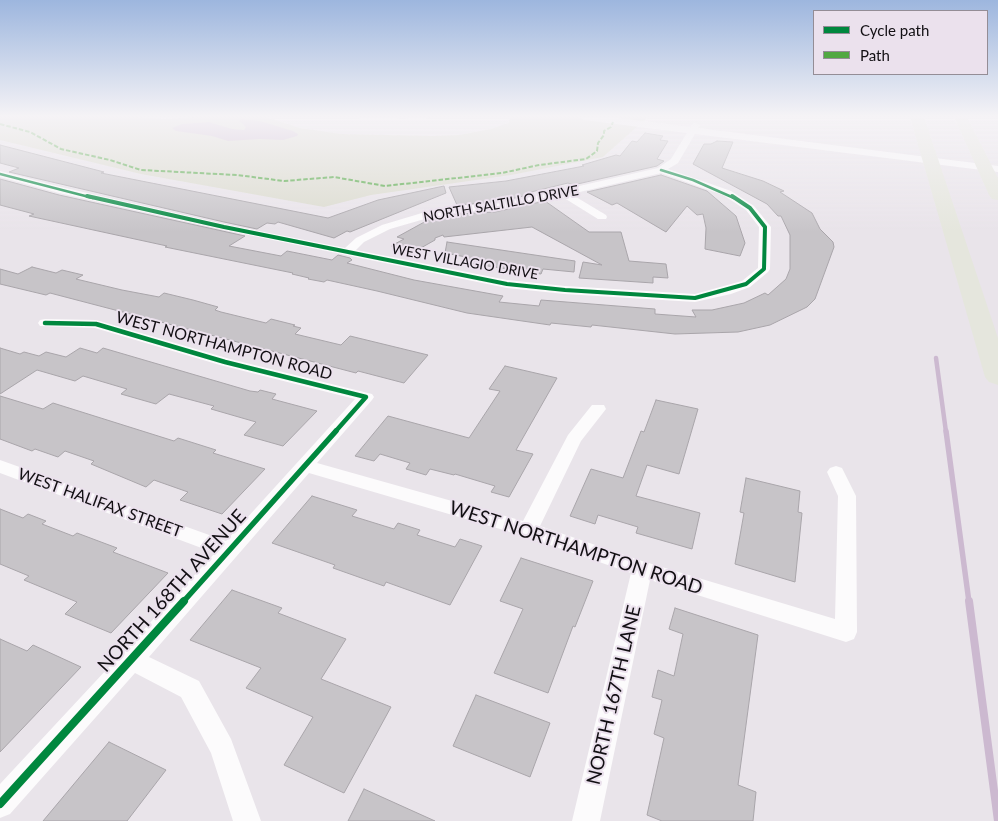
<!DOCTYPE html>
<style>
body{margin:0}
#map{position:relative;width:998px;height:821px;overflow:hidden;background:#e9e4ea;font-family:Lato,sans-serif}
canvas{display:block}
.legend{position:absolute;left:813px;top:10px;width:175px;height:65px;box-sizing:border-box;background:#ebe1ed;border:1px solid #948d96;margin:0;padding:6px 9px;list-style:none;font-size:15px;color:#120f13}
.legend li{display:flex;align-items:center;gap:10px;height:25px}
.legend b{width:25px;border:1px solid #948d96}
</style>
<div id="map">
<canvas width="998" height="821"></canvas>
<ul class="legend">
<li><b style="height:6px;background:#00873e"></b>Cycle path</li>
<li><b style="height:6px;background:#51a842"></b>Path</li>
</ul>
</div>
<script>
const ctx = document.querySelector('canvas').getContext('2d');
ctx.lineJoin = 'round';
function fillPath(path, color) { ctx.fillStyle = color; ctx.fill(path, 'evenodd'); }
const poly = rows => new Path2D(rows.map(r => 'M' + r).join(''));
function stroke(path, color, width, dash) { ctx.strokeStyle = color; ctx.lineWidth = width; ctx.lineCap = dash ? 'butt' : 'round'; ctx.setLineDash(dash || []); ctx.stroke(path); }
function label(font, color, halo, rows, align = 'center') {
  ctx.font = font + ' Lato,sans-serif'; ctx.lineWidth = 4; ctx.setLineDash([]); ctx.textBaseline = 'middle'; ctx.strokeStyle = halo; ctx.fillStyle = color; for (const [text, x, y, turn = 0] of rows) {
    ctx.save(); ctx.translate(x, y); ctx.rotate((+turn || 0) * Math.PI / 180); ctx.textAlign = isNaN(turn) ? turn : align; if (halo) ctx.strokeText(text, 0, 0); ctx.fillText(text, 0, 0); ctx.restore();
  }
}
fillPath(poly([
 [0,117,136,117,167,119,194,117,266,117,300,128,342,134,433,136,459,135,491,129,508,123,511,117,648,117,603,157,511,175,371,195,324,207,141,174,0,140]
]), '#dbdbce');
fillPath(poly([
 [242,119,260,121,293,131,298,134,297,136,283,140,260,139,228,141,212,136,176,131,172,128,182,124,209,122,232,129,244,130,246,127,239,121]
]), '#ccb9d0');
stroke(poly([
 [936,358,946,432]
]), '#ccb9d0', 4.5);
stroke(poly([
 [946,431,969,602]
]), '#ccb9d0', 5.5);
stroke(poly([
 [969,601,998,821]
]), '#ccb9d0', 8);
const building = poly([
 [645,133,663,136,660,140,668,141,657,159,664,161,657,166,573,185,568,183,531,192,534,194,495,202,457,205,449,187,506,181,584,166,582,165,616,155,620,156,632,141,637,142,645,133],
 [717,141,733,142,722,168,763,181,784,191,780,192,812,213,820,229,833,242,834,247,815,299,807,307,770,325,738,332,675,334,592,325,591,327,551,323,550,325,467,313,377,291,327,280,324,282,308,279,309,278,292,274,293,273,165,247,167,246,29,216,34,214,0,205,0,179,59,195,245,236,229,246,281,256,287,251,332,260,338,255,350,258,352,260,347,263,414,280,503,296,499,302,539,306,541,300,655,309,655,314,696,317,692,310,712,310,744,303,765,293,768,295,786,279,790,269,790,235,781,216,778,216,767,204,693,164,704,144,711,144,717,141],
 [0,145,104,172,101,173,328,218,378,200,444,186,446,193,350,232,347,231,334,238,278,222,275,224,267,223,257,229,224,222,9,172,19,168,0,163,0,145],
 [661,175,707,191,736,216,745,243,740,256,705,249,706,228,703,214,697,215,687,206,666,232,617,203,612,205,587,192,661,175],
 [545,201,589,232,621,232,629,261,666,264,668,278,653,277,653,283,579,278,583,262,602,265,532,227,444,237,443,235,435,238,435,240,412,253,391,246,404,239,397,237,428,220,459,214,495,212,545,201],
 [447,242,575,261,574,272,543,269,541,274,462,262,466,257,445,253,447,242],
 [32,267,56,273,62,270,83,275,76,279,122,290,159,297,164,293,193,300,218,307,215,310,221,312,266,323,271,319,295,325,293,326,301,328,295,334,341,345,350,336,428,355,404,383,358,371,356,373,50,293,46,295,0,284,0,269,18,274,32,267],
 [0,348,20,354,24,352,39,356,46,352,66,357,80,348,97,353,103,348,250,391,258,392,260,390,276,394,272,399,317,411,283,446,244,435,256,422,211,409,214,406,169,394,156,404,121,394,127,389,83,376,75,381,37,370,0,394,0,348],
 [505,366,557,378,516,450,533,454,509,497,491,492,495,486,455,474,454,475,430,469,426,475,406,469,410,463,380,454,374,461,355,456,388,416,469,438,500,391,489,389,505,366],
 [0,396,43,409,53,403,174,441,178,438,216,450,213,453,265,469,222,514,180,500,188,492,154,480,146,487,91,464,94,461,65,451,58,457,35,449,32,451,0,439,0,396],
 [656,400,698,409,679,474,647,465,636,496,700,513,692,549,636,533,638,527,598,515,595,524,570,516,591,469,623,478,641,431,644,432,656,400],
 [746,478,800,491,798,512,802,513,795,582,735,564,744,513,740,512,746,478],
 [312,496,357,510,352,516,394,529,398,523,420,530,417,535,455,547,460,539,482,546,450,605,386,582,384,586,333,568,335,565,272,543,312,496],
 [0,509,23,518,28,514,46,521,42,524,73,536,77,533,117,548,113,552,168,573,111,633,65,614,77,602,24,580,29,576,0,564,0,509],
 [521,558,593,581,575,627,573,626,548,693,494,673,523,609,500,601,521,558],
 [232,590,282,608,278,613,346,639,321,679,391,707,344,793,284,765,313,717,246,688,261,668,190,640,232,590],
 [675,608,758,635,738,785,756,792,753,821,662,821,647,815,664,738,654,734,662,700,652,697,658,670,674,676,683,634,669,629,675,608],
 [0,639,27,651,33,645,81,667,0,752,0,639],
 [476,695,550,723,530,777,453,746,476,695],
 [109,742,166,770,127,821,43,821,109,742],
 [364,789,435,821,348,821,364,789]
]);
fillPath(building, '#c7c4c8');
stroke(building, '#a9a5aa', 1);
fillPath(poly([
 [355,117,401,117,397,119,359,119,355,117],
 [404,117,430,117,426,119,408,119,404,117],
 [693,123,700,125,678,163,668,169,731,191,754,206,771,227,770,269,768,272,750,287,731,294,695,302,565,294,507,288,224,230,59,193,0,177,0,171,61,187,224,224,345,248,356,238,382,225,422,213,459,206,495,204,518,200,658,168,671,159,693,123],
 [661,173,723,195,746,210,759,227,758,268,742,281,695,294,565,286,507,280,356,250,364,242,390,229,428,218,459,212,495,210,561,196,598,219,606,219,607,217,606,215,571,194,661,173],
 [45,319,96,320,230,359,372,394,374,397,372,400,317,463,523,521,568,435,592,405,604,405,606,409,581,441,540,526,642,561,835,619,838,496,827,472,830,468,836,466,842,468,856,496,857,632,854,639,846,642,650,580,600,821,572,821,631,573,524,536,309,473,149,657,199,681,231,739,261,821,233,821,211,753,181,697,135,673,10,814,0,818,0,784,215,553,0,473,0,460,226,541,355,399,220,365,95,328,40,326,38,323,40,320,45,319]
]), '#fcfbfc');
fillPath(poly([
 [579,117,611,117,998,166,998,172,584,120,579,117]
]), '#fcfbfc');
fillPath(poly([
 [910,117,924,117,998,338,998,385,989,382,985,377,910,117],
 [954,117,967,117,998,178,998,200,992,199,989,195,954,117]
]), '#e5e6dd');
stroke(poly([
 [0,124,30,132,61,149,110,160,141,170,237,175,284,181,334,177,385,186,502,173,539,165,586,159,597,151,598,143,604,135,604,131,611,127,613,122]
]), '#51a842', 2, [4.5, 2]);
stroke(poly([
 [661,170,693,180,734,198],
 [0,174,93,198]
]), '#00873e', 2.5);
stroke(poly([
 [87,196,224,227,507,284,565,290,695,298,746,284,764,269,765,227,750,208,732,196]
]), '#00873e', 4);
stroke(poly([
 [45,323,96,324,225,362,366,397,335,432]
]), '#00873e', 4.5);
stroke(poly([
 [183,602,336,431]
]), '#00873e', 5.5);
stroke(poly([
 [0,804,184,601]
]), '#00873e', 8);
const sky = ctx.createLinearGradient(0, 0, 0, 232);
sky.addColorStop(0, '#9db6de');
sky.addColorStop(0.5, '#f5f3f6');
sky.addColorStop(1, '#f5f3f600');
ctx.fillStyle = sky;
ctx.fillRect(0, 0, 998, 232);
label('14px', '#120f13', '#ebe1ed', [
 ["NORTH SALTILLO DRIVE",501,204,-10],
 ["WEST VILLAGIO DRIVE",465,262,10]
]);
label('16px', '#120f13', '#ebe1ed', [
 ["WEST NORTHAMPTON ROAD",224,346,15],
 ["WEST HALIFAX STREET",100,503,20]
]);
label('19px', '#120f13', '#ebe1ed', [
 ["WEST NORTHAMPTON ROAD",576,548,18],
 ["NORTH 168TH AVENUE",172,591,-48],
 ["NORTH 167TH LANE",614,695,-77]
]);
</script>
